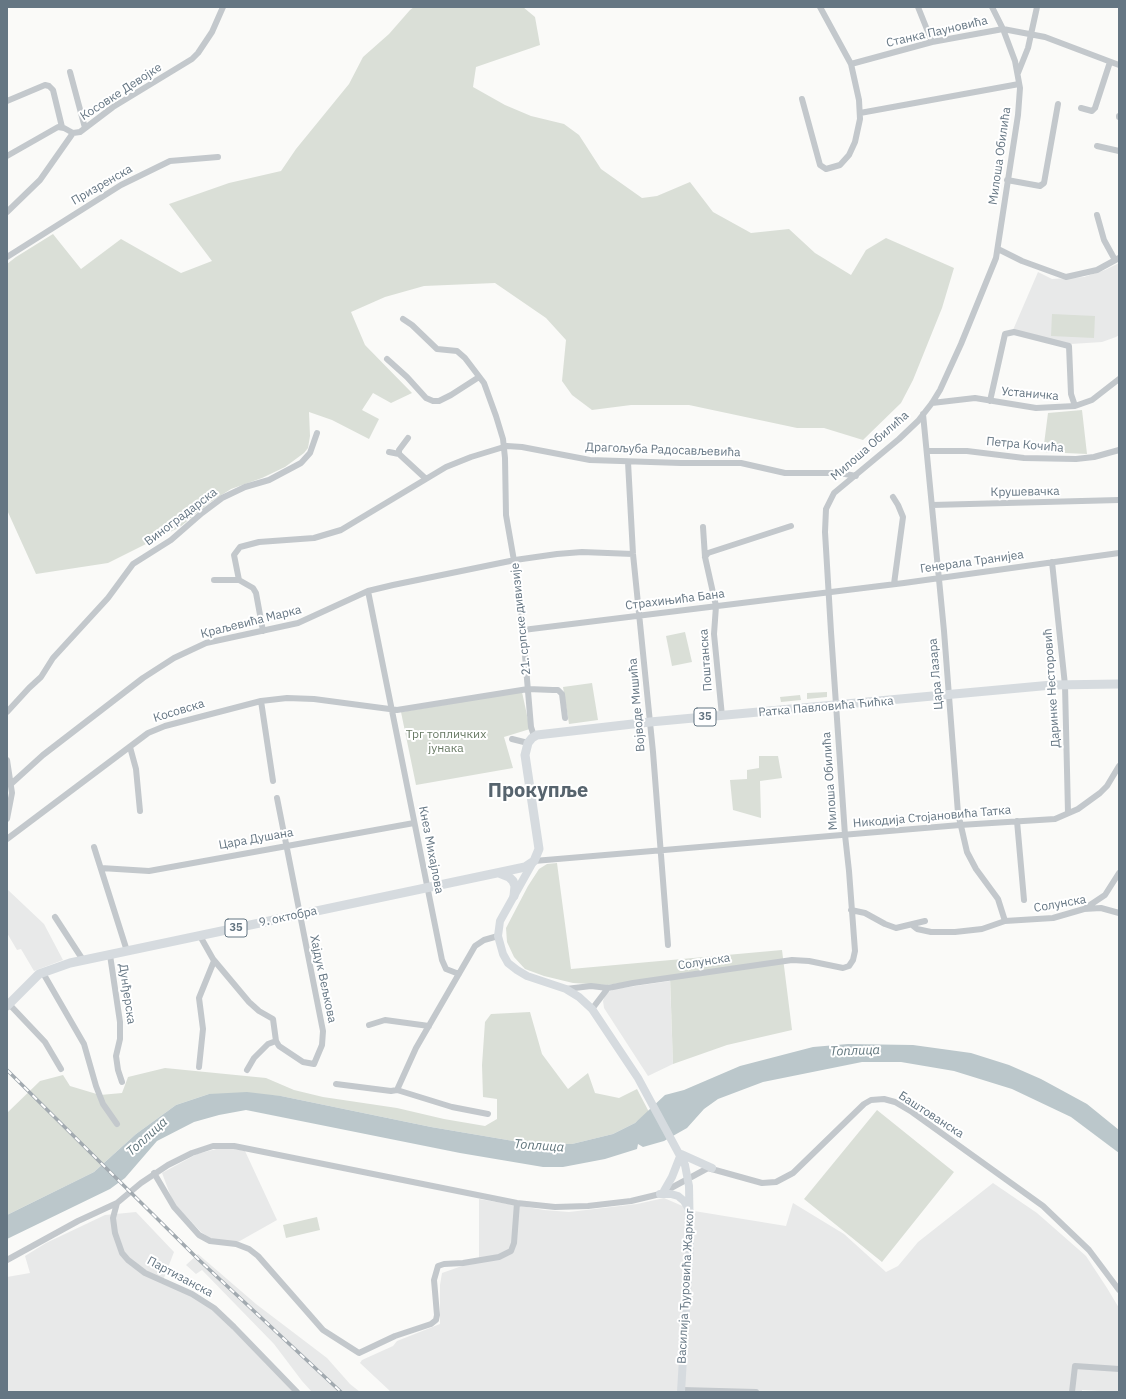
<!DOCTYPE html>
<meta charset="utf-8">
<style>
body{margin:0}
#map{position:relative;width:1126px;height:1399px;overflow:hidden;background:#fafaf8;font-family:"IBM Plex Sans",sans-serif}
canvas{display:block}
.frame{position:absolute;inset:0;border:8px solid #657683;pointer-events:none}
</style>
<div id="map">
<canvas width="1126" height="1399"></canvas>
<div class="frame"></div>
</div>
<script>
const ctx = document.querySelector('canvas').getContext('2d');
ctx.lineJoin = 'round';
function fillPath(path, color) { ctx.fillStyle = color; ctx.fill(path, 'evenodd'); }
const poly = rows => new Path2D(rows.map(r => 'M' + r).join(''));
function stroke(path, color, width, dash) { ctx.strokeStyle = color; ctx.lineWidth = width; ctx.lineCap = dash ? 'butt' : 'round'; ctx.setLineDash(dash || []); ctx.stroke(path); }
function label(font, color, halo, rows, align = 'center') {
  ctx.font = font + ' "IBM Plex Sans",sans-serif'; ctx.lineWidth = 4; ctx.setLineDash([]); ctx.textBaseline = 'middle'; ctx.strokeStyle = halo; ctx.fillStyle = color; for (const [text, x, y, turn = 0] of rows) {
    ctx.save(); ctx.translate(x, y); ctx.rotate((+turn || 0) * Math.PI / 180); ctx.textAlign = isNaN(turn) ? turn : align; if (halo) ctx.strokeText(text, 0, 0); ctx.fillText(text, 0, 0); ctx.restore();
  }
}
fillPath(poly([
 [1119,263,1119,335,1116,337,1102,342,1071,344,1013,330,1038,272,1052,279,1084,277,1105,270],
 [7,889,44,924,63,960,34,971,21,949,17,950,7,933],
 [670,981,673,1064,648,1076,604,1008,603,1001,606,993,615,989],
 [224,1147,245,1151,277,1220,238,1242,211,1239,201,1232,173,1202,162,1173,197,1154],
 [993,1183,1037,1213,1086,1256,1107,1288,1119,1308,1119,1392,1082,1390,1082,1392,391,1392,360,1363,362,1360,393,1346,397,1341,440,1324,440,1285,442,1273,479,1260,479,1199,544,1210,569,1212,637,1204,664,1198,694,1211,786,1226,793,1203,844,1234,886,1272,898,1266,918,1242],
 [136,1212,174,1252,162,1283,188,1293,207,1305,297,1392,7,1392,7,1277,30,1273,25,1256,46,1243,105,1215],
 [198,1254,256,1304,327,1358,350,1384,360,1392,312,1392,302,1381,274,1344,202,1270,196,1274,186,1265]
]), '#e8e9e9');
fillPath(poly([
 [414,7,523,7,535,17,540,45,476,67,473,87,505,105,531,116,564,124,579,135,601,169,642,198,657,196,690,182,713,212,751,233,789,229,815,253,851,275,866,250,886,238,954,268,942,308,913,380,901,403,863,440,824,428,797,428,689,405,631,405,592,410,572,395,562,381,566,340,546,318,495,283,424,286,385,297,351,312,365,345,412,393,391,403,373,393,362,410,379,419,369,439,332,420,309,412,310,436,308,448,304,453,285,467,262,478,231,489,209,503,180,527,108,563,36,574,7,510,7,264,16,257,53,234,81,269,121,239,181,273,212,261,169,204,229,183,281,171,296,149,349,84,363,57,389,34,410,10],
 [1052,314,1095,316,1094,338,1051,336],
 [1082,410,1087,454,1043,452,1048,413],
 [685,632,692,662,672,666,666,636],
 [592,683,598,720,569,724,563,687],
 [522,692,530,729,504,737,513,768,416,785,401,712],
 [827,692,827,697,807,699,807,693],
 [800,695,801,700,781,702,780,697],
 [759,756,778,756,782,778,760,781,761,818,733,810,730,780,747,779,747,770,759,768],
 [557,863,571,969,782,950,792,1030,727,1045,673,1064,670,976,607,985,573,983,544,976,525,969,514,957,507,942,506,928,528,886,539,869,547,864],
 [530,1012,542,1054,568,1089,588,1073,595,1093,619,1098,637,1089,649,1112,635,1123,613,1134,572,1144,531,1144,431,1127,281,1096,209,1094,176,1105,136,1134,94,1172,7,1215,7,1113,40,1081,63,1075,70,1086,100,1095,122,1093,128,1077,165,1068,266,1078,294,1090,323,1097,397,1108,444,1119,485,1126,497,1119,497,1099,483,1097,482,1065,485,1022,491,1014],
 [877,1110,954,1172,882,1262,804,1199],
 [317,1217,320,1230,286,1238,283,1225]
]), '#dadfd7');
fillPath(poly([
 [848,1044,913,1045,971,1053,1009,1065,1041,1079,1087,1104,1119,1130,1119,1153,1071,1117,1012,1089,954,1071,901,1062,862,1062,763,1082,718,1099,704,1109,687,1128,664,1141,643,1147,638,1144,637,1149,605,1159,563,1167,543,1167,460,1153,246,1110,219,1115,194,1122,157,1141,125,1178,110,1189,7,1239,7,1215,94,1172,136,1134,176,1105,209,1094,247,1092,281,1096,431,1127,531,1144,572,1144,613,1134,635,1123,665,1095,684,1090,740,1066,813,1047]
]), '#bbc7cb');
stroke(poly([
 [918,7,932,42],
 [851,64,932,42,1003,29,1045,37,1119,65],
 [70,72,85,128],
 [1018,73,1028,48,1037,7],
 [802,99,820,165,826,169,840,165,849,155,855,142,860,119,859,100,851,64,820,7],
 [7,101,45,85,49,86,53,90,62,127],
 [1081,108,1092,111,1095,108,1110,62],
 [860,113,1019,84],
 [1119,117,1119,116],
 [1097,146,1119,151],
 [7,156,58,127,64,128,73,133,80,132,113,107,192,59,198,53,212,32,223,7],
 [1007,180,1040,186,1044,183,1058,104],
 [7,212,40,180,73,133],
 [1097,215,1104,240,1115,260],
 [998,249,1022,261,1066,277,1097,270,1119,258],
 [7,257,121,185,170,161,218,157],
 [403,319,412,325,437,349,457,351,465,358,484,383,496,416,503,439,505,458,506,515,520,595,531,727,534,736],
 [387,359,407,377,426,398,433,401,439,401,451,395,479,377],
 [990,401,1005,334,1014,332,1069,346,1071,394,1075,406],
 [932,403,975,398,1036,408,1075,406,1092,400,1119,379],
 [923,414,944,631,958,813,967,852,976,869,998,899,1005,921],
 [408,438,399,450,399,454,425,478],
 [928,451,967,451,1024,458,1076,459,1094,457,1119,450],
 [389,452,399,454],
 [628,462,633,554,653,752,668,945],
 [893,497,898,505,903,517,894,584],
 [932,505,1119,500],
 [703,527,705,557,716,606,714,634,722,716],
 [705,557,708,553,791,526],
 [1052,562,1065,685,1068,813],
 [214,580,239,580,253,588,256,593,263,631],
 [239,580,234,555,240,547,259,542,314,538,341,530,446,467,471,457,507,446,522,447,590,460,681,463,741,463,785,473,840,473,856,476],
 [368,591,442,960,446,969,459,974],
 [523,630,904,583,1119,553],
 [261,701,273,781],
 [7,712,29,688,41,677,53,658,108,598,133,564,171,540,202,513,222,498,245,487,269,480,301,463,310,453,317,433],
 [512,739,528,743],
 [130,747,136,769,140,811],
 [7,760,12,793,7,819],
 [7,783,11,784,43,755,143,678,174,658,206,643,298,623,368,591,393,585,515,560,557,554,582,552,633,554],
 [1017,821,1024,900],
 [7,839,148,733,165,726,261,701,287,698,314,699,397,710,528,689,553,690,558,690,562,694,565,718],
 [94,847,127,951],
 [534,861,960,825,1055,819,1078,809,1100,793,1107,786,1119,766],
 [101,868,149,871,414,823],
 [1084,909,1105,895,1119,873],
 [851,910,865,913,885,924,896,928,925,921],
 [55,917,83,960],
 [912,925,917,929,931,932,955,932,982,929,1005,921,1053,918,1084,909,1101,908,1119,913],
 [200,936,213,959,249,1002,259,1011,273,1019,276,1041,279,1046,303,1062,314,1064,322,1045,323,1031,277,798],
 [110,955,120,1022,120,1039,116,1056,118,1070,122,1082],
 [43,973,84,1044,96,1086,103,1104,117,1124],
 [566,989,591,986,608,988,633,983,792,960,809,961,843,968,849,966,853,960,855,951,849,871,845,835,831,632,825,532,826,509,834,493,899,439,918,421,932,403,940,390,961,344,996,258,1018,115,1020,88,1015,61,1003,29,992,7],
 [9,1004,45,1042,61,1069],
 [592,1009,608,988],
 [369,1025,385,1020,429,1026],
 [199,1067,203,1029,199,998,214,961],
 [247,1070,254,1058,268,1044,276,1041],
 [336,1084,391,1091,397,1090,452,1107,488,1114],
 [397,1090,416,1048,475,946,484,940,498,936],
 [154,1173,174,1207,199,1235,210,1241,236,1244,249,1249,258,1256,323,1330,359,1353,395,1336,431,1324,436,1320,437,1315,434,1280,438,1266,444,1264,463,1263,499,1257,511,1251,514,1243,517,1203],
 [117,1203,113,1218,115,1233,122,1253,128,1260,145,1273,192,1294,214,1308,234,1327,297,1392],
 [7,1260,78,1221,117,1203,141,1183,168,1165,192,1153,213,1146,234,1146,259,1151,517,1203,555,1207,588,1206,631,1201,660,1194,708,1168,762,1183,776,1182,793,1173,864,1104,871,1100,884,1099,895,1102,912,1112,1043,1206,1089,1250,1119,1290],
 [682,1390,756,1392],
 [1072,1392,1075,1366,1119,1369]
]), '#c3c8cc', 6);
stroke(poly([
 [533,862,500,921,498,936,503,954,508,963,517,970,527,976,566,989,579,997,592,1009,638,1078,685,1165,689,1186,690,1242,681,1392],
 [664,1191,672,1177,681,1154,712,1168],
 [660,1194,671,1194,678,1196,684,1201,690,1211]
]), '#d6dbdf', 8);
stroke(poly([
 [499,873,509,877,513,881,515,886,514,896],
 [7,1006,39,974,70,963,525,867,534,861,539,849,525,755,528,743,532,738,537,735,650,722,1052,685,1119,684]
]), '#d6dbdf', 9);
const rail = poly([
 [7,1070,198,1259,341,1392]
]);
stroke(rail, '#a2aab0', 3.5);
stroke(rail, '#fff', 2, [6]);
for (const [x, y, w] of [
 [705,717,22],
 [236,928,22]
]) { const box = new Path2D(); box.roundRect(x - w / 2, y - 9, w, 18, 3); ctx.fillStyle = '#fff'; ctx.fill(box); stroke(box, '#657683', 1); }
label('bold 11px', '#657683', null, [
 ["35",705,717],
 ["35",236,928]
]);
label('12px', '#657683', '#fff', [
 ["Станка Пауновића",937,32,-13],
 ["Косовке Девојке",121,92,-33],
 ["Милоша Обилића",1000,156,-82],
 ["Призренска",102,185,-30],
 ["Устаничка",1030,394,5],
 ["Петра Кочића",1025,445,5],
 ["Милоша Обилића",870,446,-41],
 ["Драгољуба Радосављевића",663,450,2],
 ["Крушевачка",1025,492,-1],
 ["Виноградарска",181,517,-37],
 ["Генерала Транијеа",972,562,-8],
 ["Страхињића Бана",675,600,-7],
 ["21. српске дивизије",521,619,-96],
 ["Краљевића Марка",251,622,-14],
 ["Поштанска",706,660,-94],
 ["Цара Лазара",936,674,-95],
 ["Даринке Несторовић",1052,688,-94],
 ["Војводе Мишића",637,705,-95],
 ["Ратка Павловића Ћићка",826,707,-5],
 ["Косовска",179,711,-17],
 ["Милоша Обилића",830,781,-94],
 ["Никодија Стојановића Татка",932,817,-5],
 ["Цара Душана",256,839,-10],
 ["Кнез Михајлова",431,850,79],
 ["Солунска",1060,904,-10],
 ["9. октобра",288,917,-12],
 ["Солунска",704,962,-9],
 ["Хајдук Вељкова",323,979,78],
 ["Дунђерска",127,994,82],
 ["Баштованска",931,1115,33],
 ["Партизанска",180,1277,28],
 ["Василија Ђуровића Жарког",686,1286,-87]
]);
label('12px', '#687a64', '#fff', [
 ["Трг топличких",446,735],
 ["јунака",446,749]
]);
label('italic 13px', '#60757c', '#fff', [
 ["Топлица",855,1051,-2],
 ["Топлица",147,1137,-42],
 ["Топлица",539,1146,4]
]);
label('bold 20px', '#57646e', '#fff', [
 ["Прокупље",538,791]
]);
</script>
